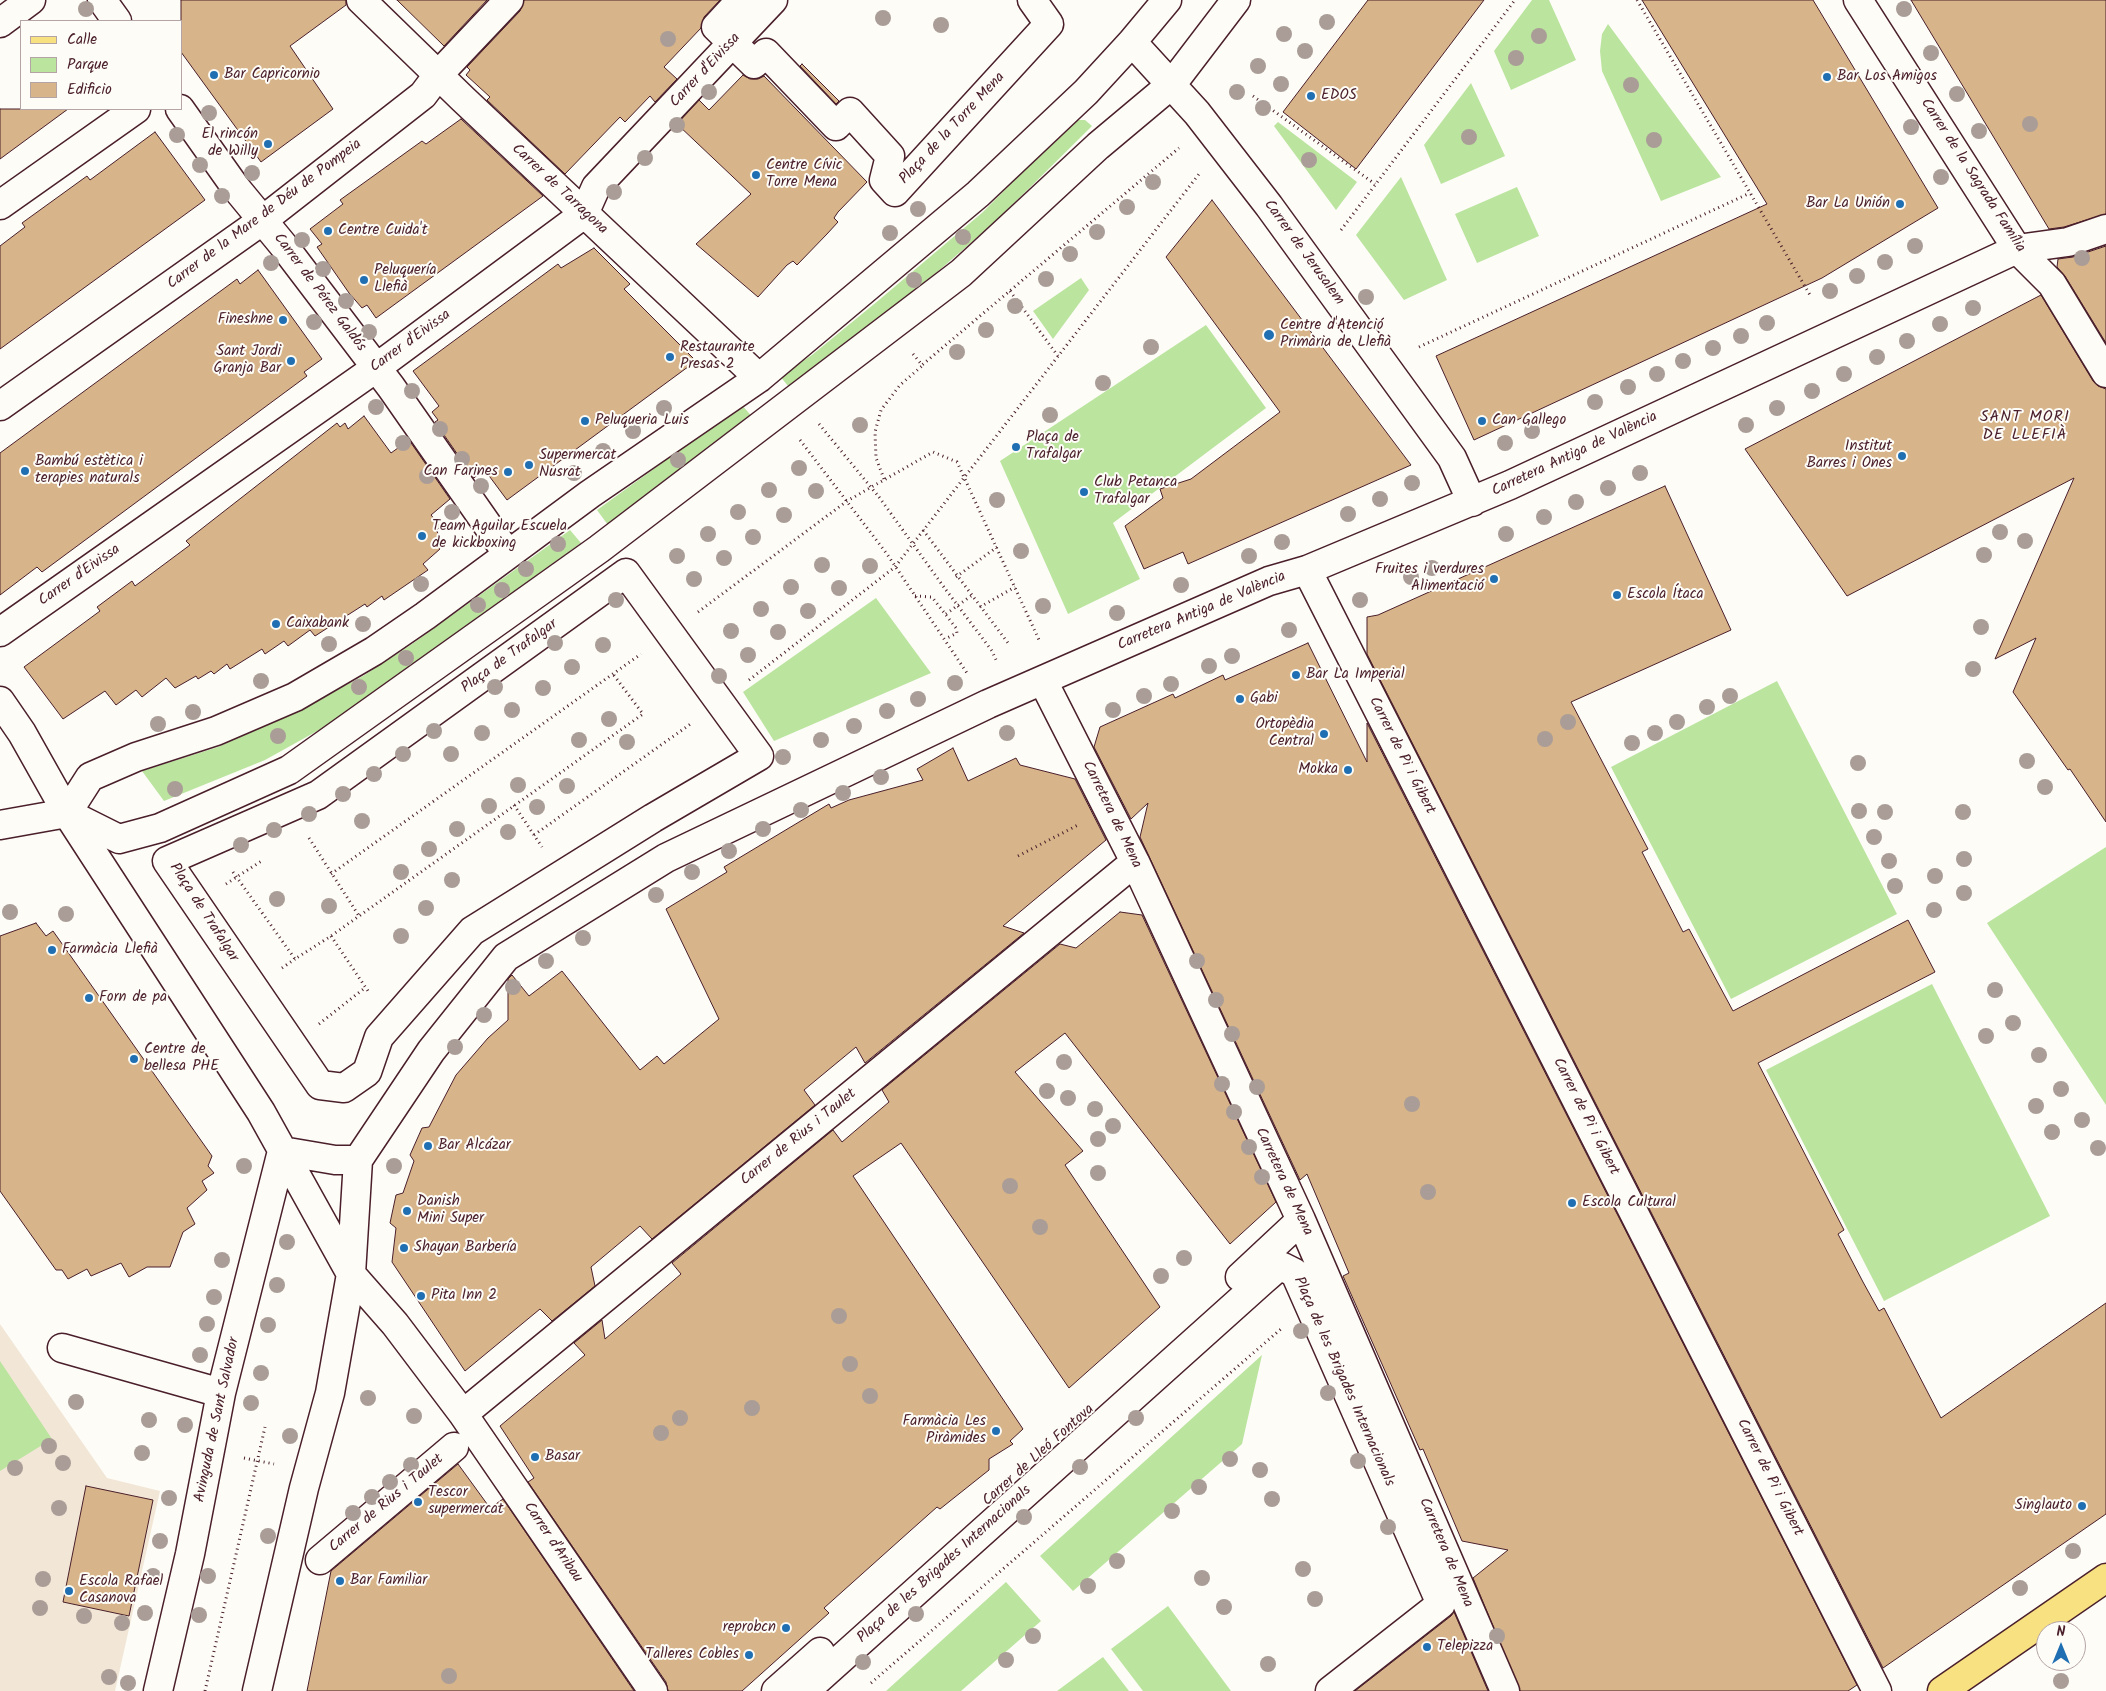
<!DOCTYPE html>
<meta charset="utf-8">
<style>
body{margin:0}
#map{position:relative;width:2106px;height:1691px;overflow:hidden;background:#fdfcf7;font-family:Kalam,sans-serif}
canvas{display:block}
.legend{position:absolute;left:20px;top:20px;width:162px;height:90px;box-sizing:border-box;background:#fdfcf7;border:1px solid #b5a4a5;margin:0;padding:6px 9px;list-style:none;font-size:15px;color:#4a1f2b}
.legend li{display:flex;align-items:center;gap:10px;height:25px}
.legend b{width:25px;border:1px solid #b5a4a5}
.north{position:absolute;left:2036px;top:1621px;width:50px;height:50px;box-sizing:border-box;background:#fdfcf7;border:1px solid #b5a4a5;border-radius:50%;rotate:0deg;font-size:14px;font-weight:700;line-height:20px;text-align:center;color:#4a1f2b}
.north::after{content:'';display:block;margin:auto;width:18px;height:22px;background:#1f6fb2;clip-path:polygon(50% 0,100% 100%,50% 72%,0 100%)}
</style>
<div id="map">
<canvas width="2106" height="1691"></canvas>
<ul class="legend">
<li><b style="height:6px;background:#f8e181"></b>Calle</li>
<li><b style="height:14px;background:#bbe49f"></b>Parque</li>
<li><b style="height:14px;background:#d7b489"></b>Edificio</li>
</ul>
<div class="north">N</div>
</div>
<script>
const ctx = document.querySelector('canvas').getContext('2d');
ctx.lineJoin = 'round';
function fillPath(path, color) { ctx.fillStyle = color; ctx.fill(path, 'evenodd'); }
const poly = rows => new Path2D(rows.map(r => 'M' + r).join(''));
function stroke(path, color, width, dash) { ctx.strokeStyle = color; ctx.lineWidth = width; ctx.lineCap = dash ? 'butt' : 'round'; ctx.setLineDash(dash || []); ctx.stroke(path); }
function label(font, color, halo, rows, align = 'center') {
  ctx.font = font + ' Kalam,sans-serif'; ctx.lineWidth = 4; ctx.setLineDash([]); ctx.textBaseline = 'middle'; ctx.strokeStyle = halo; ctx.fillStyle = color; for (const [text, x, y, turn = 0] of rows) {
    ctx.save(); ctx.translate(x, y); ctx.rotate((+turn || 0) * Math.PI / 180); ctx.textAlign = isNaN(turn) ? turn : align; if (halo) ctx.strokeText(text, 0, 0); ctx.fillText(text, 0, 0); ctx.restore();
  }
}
fillPath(poly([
 [0,1324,107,1478,160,1491,115,1691,0,1691]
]), '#f2e6d6');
fillPath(poly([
 [1532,0,1549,0,1576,60,1511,90,1494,51],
 [1608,24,1721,177,1661,201,1602,71,1600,51,1602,34],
 [1471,83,1505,156,1441,184,1424,145],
 [1074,120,1085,120,1092,126,994,223,851,346,792,391,780,376,812,355,879,300,983,212],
 [1278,122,1357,182,1336,210,1274,126],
 [1401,177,1447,280,1404,300,1356,235],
 [1517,187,1539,236,1477,263,1455,214],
 [1081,278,1089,290,1053,339,1033,311],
 [1206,325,1266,408,1113,523,1140,579,1068,614,1000,461],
 [742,405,754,419,608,525,597,510],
 [570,530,581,543,337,720,265,760,164,801,142,771,218,747,300,710,363,676,412,644],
 [876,598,931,673,774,741,743,692],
 [1777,681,1897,914,1731,999,1611,767],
 [2106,847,2106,1105,1987,923],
 [1932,984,2050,1216,1884,1301,1766,1070],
 [1262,1355,1242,1444,1073,1591,1040,1556],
 [0,1361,52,1439,0,1471],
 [1006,1582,1041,1621,961,1691,886,1691],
 [1168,1606,1231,1691,1143,1691,1111,1649],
 [1103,1657,1129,1691,1057,1691]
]), '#bbe49f');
const building = poly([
 [181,0,346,0,346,5,290,46,333,109,261,162,181,52,181,0],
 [397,0,487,0,444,46,397,0],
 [524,0,720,0,704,17,701,28,664,67,677,79,655,102,650,96,625,122,620,117,565,174,487,100,490,97,466,75,470,70,467,67,520,11,524,0],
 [1368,0,1484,0,1356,169,1283,112,1368,0],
 [1642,0,1813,0,1938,208,1822,278,1474,440,1436,356,1767,204,1642,0],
 [1911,0,2106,0,2106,214,2064,227,2049,229,1911,0],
 [802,64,839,101,836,104,800,66,802,64],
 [743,75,750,79,758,79,764,76,867,182,838,212,834,218,838,222,827,234,797,265,793,261,787,265,758,297,696,244,751,194,677,124,699,100,709,110,743,75],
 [0,109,68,109,0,159,0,109],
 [461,119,543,196,376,318,367,305,362,308,349,293,317,247,322,244,310,229,343,204,340,200,422,141,426,144,461,119],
 [155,132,205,200,0,349,0,246,25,227,22,223,87,176,90,180,155,132],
 [1212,200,1411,465,1188,564,1183,552,1144,569,1125,526,1163,498,1160,489,1191,479,1280,412,1166,257,1212,200],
 [2106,246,2106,343,2065,276,2057,267,2058,259,2073,257,2106,246],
 [594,248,630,284,624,289,696,361,507,500,484,469,474,478,435,422,438,420,432,412,439,406,413,371,558,264,561,268,594,248],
 [258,270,322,359,304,372,307,376,42,572,37,567,0,595,0,453,237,279,240,284,258,270],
 [2041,295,2093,381,2098,386,2106,389,2106,822,2070,769,2068,770,2013,692,2036,638,1995,659,2074,478,1847,596,1745,449,2041,295],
 [364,416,391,453,409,440,450,499,431,515,441,527,436,530,441,538,435,542,440,549,423,564,428,570,384,600,382,596,367,607,365,604,315,636,310,630,288,646,284,641,265,654,262,649,230,669,227,664,214,674,211,671,198,679,196,676,175,688,166,678,142,697,136,690,116,705,105,691,63,719,24,667,100,611,97,607,132,581,135,586,190,545,186,541,337,423,340,427,345,423,348,429,364,416],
 [1665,486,1731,630,1571,702,1648,849,1642,852,1683,932,1689,929,1733,1011,1908,920,1935,972,1758,1063,1844,1230,1838,1234,1863,1282,1879,1311,1884,1308,1941,1418,2106,1303,2106,1514,1883,1668,1367,654,1367,617,1378,615,1665,486],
 [1308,643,1367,762,1367,723,1857,1685,1848,1691,1520,1691,1473,1578,1508,1550,1462,1541,1423,1449,1420,1450,1343,1276,1349,1273,1307,1174,1300,1180,1140,837,1148,803,1131,819,1094,747,1100,727,1173,694,1175,698,1223,675,1225,680,1308,643],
 [953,748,968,781,1016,758,1020,765,1075,779,1106,840,1003,926,1024,933,865,1063,856,1047,804,1090,815,1105,652,1239,640,1226,591,1267,595,1286,552,1321,540,1309,465,1371,392,1262,396,1228,390,1223,396,1195,403,1193,414,1161,410,1155,422,1128,429,1127,456,1075,488,1038,508,1020,508,979,512,975,529,996,562,971,640,1070,657,1056,664,1064,719,1019,666,909,727,872,724,867,829,804,831,808,849,800,923,780,917,769,953,748],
 [1120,912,1142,915,1276,1202,1230,1244,1065,1033,1015,1072,1083,1151,1065,1165,1160,1307,1069,1388,901,1143,853,1176,1023,1429,1010,1441,1013,1444,989,1459,989,1470,940,1509,937,1507,910,1531,824,1608,829,1613,742,1691,668,1691,666,1682,528,1482,534,1478,500,1426,585,1355,574,1343,602,1320,605,1339,681,1274,672,1263,833,1130,842,1142,889,1102,882,1090,1060,944,1076,948,1120,912],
 [36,923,46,936,53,931,212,1156,208,1166,214,1173,202,1181,207,1190,187,1208,195,1224,183,1232,170,1267,147,1267,129,1277,121,1263,91,1276,87,1269,68,1279,62,1270,56,1270,0,1191,0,936,36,923],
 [458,1464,490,1508,503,1499,634,1691,307,1691,331,1571,458,1464],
 [86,1486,153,1500,129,1616,63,1602,86,1486],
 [1454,1612,1488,1691,1355,1691,1451,1616,1454,1612]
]);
fillPath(building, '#d7b489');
stroke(building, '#4a1f2b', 1);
const minor = poly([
 [102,0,117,21],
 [361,0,463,99,759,378],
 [741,0,716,27,754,64,766,53,836,126,850,112,890,156,884,180,895,192,1049,24,1032,0],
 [1858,0,2017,249,2052,284,2106,373],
 [0,23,31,0],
 [1132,42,1197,113,1269,206,1452,458,1472,502],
 [180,109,236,188,283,245,391,387,507,553],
 [0,205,136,109],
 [0,406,263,220,423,95,438,75,509,0],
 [1307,570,1877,1691],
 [626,573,759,756,653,818,472,931,379,1037,367,1072,344,1088,320,1085,167,861,318,795,626,573],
 [0,632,376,368,584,214,596,187,773,0],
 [1043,681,1135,862,1301,1220,1505,1691],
 [0,701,22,733,67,813,261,1112,351,1274,395,1324,463,1414,653,1691],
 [67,813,119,839,160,828,289,770,599,549,961,273,1098,146,1172,84,1236,0],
 [67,813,90,777,136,757,216,731,295,697,374,651,425,616,590,494,759,378,978,194,1086,92,1132,42,1167,0],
 [0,825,67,813],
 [282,1151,335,1160,358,1160],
 [1240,1277,1301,1220],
 [62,1348,221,1393],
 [463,1414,1135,862],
 [320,1560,454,1447],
 [158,1691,190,1554,221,1393,282,1151],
 [257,1691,304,1488,330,1393,351,1274,358,1160,431,1051,506,957,666,858,988,704,1269,581,1307,570,1510,485,2017,249,2068,242,2106,229],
 [776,1691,820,1652],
 [805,1691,1262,1281,1277,1268,1283,1267,1295,1273,1441,1604,1330,1691]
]);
const major = poly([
 [1942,1691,2106,1578]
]);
stroke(minor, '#4a1f2b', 31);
stroke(major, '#4a1f2b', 31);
stroke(poly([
 [1637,0,1810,295],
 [1253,96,1375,184],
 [1341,230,1515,0],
 [1010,291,1058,356],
 [1419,347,1750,193],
 [913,354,922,365,1179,148],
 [819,424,879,497],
 [800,440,887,554,967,673],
 [884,479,876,458,875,432,881,410,900,385,922,366],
 [923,530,1008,643],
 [956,577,997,547],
 [946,590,992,651,997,662],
 [915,596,932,597,956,628,957,633,945,639],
 [980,607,1015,587],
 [698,612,847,501,933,452,957,462,1040,642],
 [946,614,971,596],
 [749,680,895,567,1199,174],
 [514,805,542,847],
 [534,835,692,723],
 [309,838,359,916],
 [1018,856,1078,825],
 [233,872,295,959,331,936,643,714,613,674],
 [331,874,641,654],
 [226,884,263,860],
 [331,936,370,994],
 [282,968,295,959],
 [319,1024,366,987],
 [244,1458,274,1464],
 [871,1683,1281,1329],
 [205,1691,265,1427]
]), '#4a1f2b', 3, [1, 4]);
stroke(minor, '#fdfcf7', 28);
stroke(major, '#f8e181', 28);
stroke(poly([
 [879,497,946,590]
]), '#4a1f2b', 3, [1, 4]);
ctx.fillStyle = '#aa9d97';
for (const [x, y] of [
 [86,9],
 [1904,9],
 [883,18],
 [1327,22],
 [941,25],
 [1284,34],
 [1539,36],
 [668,39],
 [1305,51],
 [1931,53],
 [1516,58],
 [1258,66],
 [1281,84],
 [1631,85],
 [709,92],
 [1237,92],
 [1957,94],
 [1263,108],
 [209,113],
 [2030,124],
 [677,125],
 [1911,127],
 [1979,131],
 [177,135],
 [1469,137],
 [1654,140],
 [645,158],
 [1309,160],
 [200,165],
 [252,173],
 [1941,177],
 [1153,182],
 [614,192],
 [222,196],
 [1127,207],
 [918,209],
 [1097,232],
 [890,233],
 [963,237],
 [302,240],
 [1915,246],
 [1070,254],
 [2082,258],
 [1885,262],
 [271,263],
 [323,269],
 [1857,276],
 [1046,279],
 [914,280],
 [1830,291],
 [1366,297],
 [346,301],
 [1015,306],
 [1973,308],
 [314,322],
 [1767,323],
 [1940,324],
 [986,330],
 [369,332],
 [1741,336],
 [1907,341],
 [1151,347],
 [1713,348],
 [957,352],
 [1877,357],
 [1683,361],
 [1657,374],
 [1844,374],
 [1103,383],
 [1628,387],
 [412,391],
 [1812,391],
 [1595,402],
 [376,407],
 [664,408],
 [1777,408],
 [1050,415],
 [860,425],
 [1746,425],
 [440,429],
 [633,431],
 [1532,431],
 [403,443],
 [1505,443],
 [603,451],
 [462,459],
 [678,460],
 [799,468],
 [574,473],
 [1640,473],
 [427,476],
 [1412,483],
 [481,486],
 [1608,488],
 [769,490],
 [816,491],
 [1380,499],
 [997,500],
 [1576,502],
 [452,512],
 [738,512],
 [1348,514],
 [784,515],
 [1544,517],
 [2000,532],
 [708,534],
 [1506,534],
 [753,537],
 [2025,541],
 [1282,542],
 [558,544],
 [1021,551],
 [1984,555],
 [677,556],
 [1249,556],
 [724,558],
 [822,565],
 [870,566],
 [1432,568],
 [526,569],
 [1411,577],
 [694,579],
 [421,584],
 [1181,585],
 [791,587],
 [839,588],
 [502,590],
 [616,600],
 [1360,600],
 [478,605],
 [1043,606],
 [761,609],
 [808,611],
 [1117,613],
 [363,624],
 [1981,627],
 [1289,630],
 [731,631],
 [778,632],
 [555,643],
 [329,644],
 [603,645],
 [748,655],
 [1232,656],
 [406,658],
 [1209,666],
 [572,667],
 [1973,669],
 [719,676],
 [261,681],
 [955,683],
 [1171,684],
 [359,687],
 [495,687],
 [543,688],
 [1144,696],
 [1730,696],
 [918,699],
 [1707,707],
 [512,710],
 [1113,710],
 [887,711],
 [193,712],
 [609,719],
 [1568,722],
 [1677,722],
 [158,724],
 [854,726],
 [434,731],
 [482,733],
 [1007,733],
 [1655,733],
 [278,736],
 [1545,739],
 [579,740],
 [821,740],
 [627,742],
 [1632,743],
 [403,754],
 [451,754],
 [783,757],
 [2027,761],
 [1858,763],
 [374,774],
 [881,777],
 [518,785],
 [567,786],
 [2045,787],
 [175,789],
 [843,793],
 [343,794],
 [489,806],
 [537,807],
 [801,810],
 [1859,811],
 [1885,812],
 [1963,812],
 [309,814],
 [362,821],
 [457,829],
 [763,829],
 [274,830],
 [508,832],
 [1874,837],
 [241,845],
 [429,849],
 [729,851],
 [1964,859],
 [1889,861],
 [401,872],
 [692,872],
 [1935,876],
 [452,880],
 [1895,886],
 [1964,893],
 [656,895],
 [277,899],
 [329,906],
 [426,908],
 [1934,910],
 [10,912],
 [66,914],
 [401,936],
 [583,938],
 [546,961],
 [1197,961],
 [513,987],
 [1995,990],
 [1216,1000],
 [484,1015],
 [2013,1023],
 [1232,1034],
 [1986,1036],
 [455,1047],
 [2039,1055],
 [1064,1062],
 [1222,1084],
 [1257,1087],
 [2061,1089],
 [1047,1091],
 [1068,1098],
 [1412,1104],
 [2036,1106],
 [1095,1109],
 [1234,1112],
 [2082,1120],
 [1113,1126],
 [2052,1132],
 [1098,1139],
 [1249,1147],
 [2098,1148],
 [244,1166],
 [394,1166],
 [1098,1173],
 [1262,1177],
 [1010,1186],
 [1428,1192],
 [1040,1227],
 [287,1242],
 [1184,1258],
 [222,1260],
 [1161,1276],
 [277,1285],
 [214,1297],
 [839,1316],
 [207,1324],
 [268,1325],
 [1301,1331],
 [200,1355],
 [850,1364],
 [261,1373],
 [1328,1393],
 [870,1396],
 [368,1398],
 [76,1402],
 [251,1403],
 [752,1408],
 [414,1416],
 [680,1418],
 [1136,1418],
 [149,1420],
 [185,1425],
 [661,1433],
 [290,1436],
 [49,1446],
 [142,1453],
 [1230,1459],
 [1358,1461],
 [63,1463],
 [411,1465],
 [1080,1467],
 [15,1468],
 [1260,1470],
 [390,1482],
 [1199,1487],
 [372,1497],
 [169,1498],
 [1272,1499],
 [59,1508],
 [1172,1511],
 [353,1513],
 [1024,1517],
 [1388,1527],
 [268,1536],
 [160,1541],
 [2073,1551],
 [1117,1561],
 [1303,1569],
 [153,1576],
 [208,1576],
 [1202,1578],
 [43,1579],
 [1088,1586],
 [2020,1588],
 [1315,1599],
 [1224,1607],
 [40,1608],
 [145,1613],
 [916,1614],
 [199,1615],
 [84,1616],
 [122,1623],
 [1033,1636],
 [1497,1636],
 [1006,1660],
 [863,1662],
 [1268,1664],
 [449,1676],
 [109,1677],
 [2061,1681],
 [128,1683]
]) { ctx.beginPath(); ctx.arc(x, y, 8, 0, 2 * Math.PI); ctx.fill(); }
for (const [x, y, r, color] of [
 [214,75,5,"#1f6fb2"],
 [1827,77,5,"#1f6fb2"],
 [1311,96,5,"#1f6fb2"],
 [268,144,5,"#1f6fb2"],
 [756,175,5,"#1f6fb2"],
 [1900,204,5,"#1f6fb2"],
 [328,231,5,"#1f6fb2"],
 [364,280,5,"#1f6fb2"],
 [283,320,5,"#1f6fb2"],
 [1269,335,6,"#1f6fb2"],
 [670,357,5,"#1f6fb2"],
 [291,361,5,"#1f6fb2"],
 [585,421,5,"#1f6fb2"],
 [1482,421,5,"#1f6fb2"],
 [1016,447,5,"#1f6fb2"],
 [1902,456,5,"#1f6fb2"],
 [529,465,5,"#1f6fb2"],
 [25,471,5,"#1f6fb2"],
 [508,472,5,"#1f6fb2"],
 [1084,492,5,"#1f6fb2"],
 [422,536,5,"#1f6fb2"],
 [1494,579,5,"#1f6fb2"],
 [1617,595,5,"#1f6fb2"],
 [276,624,5,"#1f6fb2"],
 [1296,675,5,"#1f6fb2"],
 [1240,699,5,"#1f6fb2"],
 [1324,734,5,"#1f6fb2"],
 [1348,770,5,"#1f6fb2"],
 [52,950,5,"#1f6fb2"],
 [89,998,5,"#1f6fb2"],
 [134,1059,5,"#1f6fb2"],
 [428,1146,5,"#1f6fb2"],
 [1572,1203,5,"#1f6fb2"],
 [407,1211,5,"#1f6fb2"],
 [404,1248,5,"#1f6fb2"],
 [421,1296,5,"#1f6fb2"],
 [996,1431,5,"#1f6fb2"],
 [535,1457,5,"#1f6fb2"],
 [418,1502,5,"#1f6fb2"],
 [2082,1506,5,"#1f6fb2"],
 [340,1581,5,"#1f6fb2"],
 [69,1591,5,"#1f6fb2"],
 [786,1628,5,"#1f6fb2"],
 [1427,1647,5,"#1f6fb2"],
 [749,1655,5,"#1f6fb2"]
]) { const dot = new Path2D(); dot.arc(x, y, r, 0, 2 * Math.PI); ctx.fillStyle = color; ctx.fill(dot); stroke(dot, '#fdfcf7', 2); }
label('15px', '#4a1f2b', '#fdfcf7', [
 ["Carrer d'Eivissa",706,71,-47],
 ["Plaça de la Torre Mena",953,129,-47],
 ["Carrer de la Sagrada Família",1972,176,57],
 ["Carrer de Tarragona",559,190,43],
 ["Carrer de la Mare de Déu de Pompeia",265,215,-37],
 ["Carrer de Jerusalem",1303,253,54],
 ["Carrer de Pérez Galdós",319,293,53],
 ["Carrer d'Eivissa",411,342,-36],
 ["Carretera Antiga de València",1575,455,-25],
 ["Carrer d'Eivissa",80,576,-35],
 ["Carretera Antiga de València",1202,612,-23],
 ["Plaça de Trafalgar",510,657,-36],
 ["Carrer de Pi i Gibert",1401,756,63],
 ["Carretera de Mena",1111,815,64],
 ["Plaça de Trafalgar",203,913,57],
 ["Carrer de Pi i Gibert",1585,1117,63],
 ["Carrer de Rius i Taulet",799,1138,-39],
 ["Carretera de Mena",1283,1182,65],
 ["Plaça de les Brigades Internacionals",1343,1382,66],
 ["Avinguda de Sant Salvador",218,1420,-78],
 ["Carrer de Lleó Fontova",1039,1456,-42],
 ["Carrer de Pi i Gibert",1769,1478,63],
 ["Carrer de Rius i Taulet",387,1504,-40],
 ["Carrer d'Aribau",552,1543,56],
 ["Carretera de Mena",1445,1553,67],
 ["Plaça de les Brigades Internacionals",945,1565,-42]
]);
label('15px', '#4a1f2b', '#fdfcf7', [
 ["Bar Capricornio",224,75],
 ["Bar Los Amigos",1837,77],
 ["EDOS",1321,96],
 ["El rincón",258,135,"right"],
 ["de Willy",258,152,"right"],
 ["Centre Cívic",766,166],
 ["Torre Mena",766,183],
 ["Bar La Unión",1890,204,"right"],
 ["Centre Cuida't",338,231],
 ["Peluquería",374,271],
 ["Llefià",374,288],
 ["Fineshne",273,320,"right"],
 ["Centre d'Atenció",1280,326],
 ["Primària de Llefià",1280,343],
 ["Restaurante",680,348],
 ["Presas 2",680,365],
 ["Sant Jordi",281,352,"right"],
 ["Granja Bar",281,369,"right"],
 ["Peluqueria Luis",595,421],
 ["Can Gallego",1492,421],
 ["Plaça de",1026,438],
 ["Trafalgar",1026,455],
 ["Institut",1892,447,"right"],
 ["Barres i Ones",1892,464,"right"],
 ["Supermercat",539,456],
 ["Nusrat",539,473],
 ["Bambú estètica i",35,462],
 ["terapies naturals",35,479],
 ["Can Farines",498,472,"right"],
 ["Club Petanca",1094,483],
 ["Trafalgar",1094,500],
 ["Team Aguilar Escuela",432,527],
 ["de kickboxing",432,544],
 ["Fruites i verdures",1484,570,"right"],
 ["Alimentació",1484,587,"right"],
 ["Escola Ítaca",1627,595],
 ["Caixabank",286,624],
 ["Bar La Imperial",1306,675],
 ["Gabi",1250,699],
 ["Ortopèdia",1314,725,"right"],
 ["Central",1314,742,"right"],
 ["Mokka",1338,770,"right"],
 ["Farmàcia Llefià",62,950],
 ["Forn de pa",99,998],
 ["Centre de",144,1050],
 ["bellesa PHE",144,1067],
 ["Bar Alcázar",438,1146],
 ["Danish",417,1202],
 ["Mini Super",417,1219],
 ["Escola Cultural",1582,1203],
 ["Shayan Barbería",414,1248],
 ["Pita Inn 2",431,1296],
 ["Farmàcia Les",986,1422,"right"],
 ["Piràmides",986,1439,"right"],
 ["Basar",545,1457],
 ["Tescor",428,1493],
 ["supermercat",428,1510],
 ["Singlauto",2072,1506,"right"],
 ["Bar Familiar",350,1581],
 ["Escola Rafael",79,1582],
 ["Casanova",79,1599],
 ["reprobcn",776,1628,"right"],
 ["Telepizza",1437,1647],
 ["Talleres Cobles",739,1655,"right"]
], 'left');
ctx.letterSpacing = '1px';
label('16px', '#4a1f2b', '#fdfcf7', [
 ["SANT MORI",2025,418],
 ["DE LLEFIÀ",2025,436]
]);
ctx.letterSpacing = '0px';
</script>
